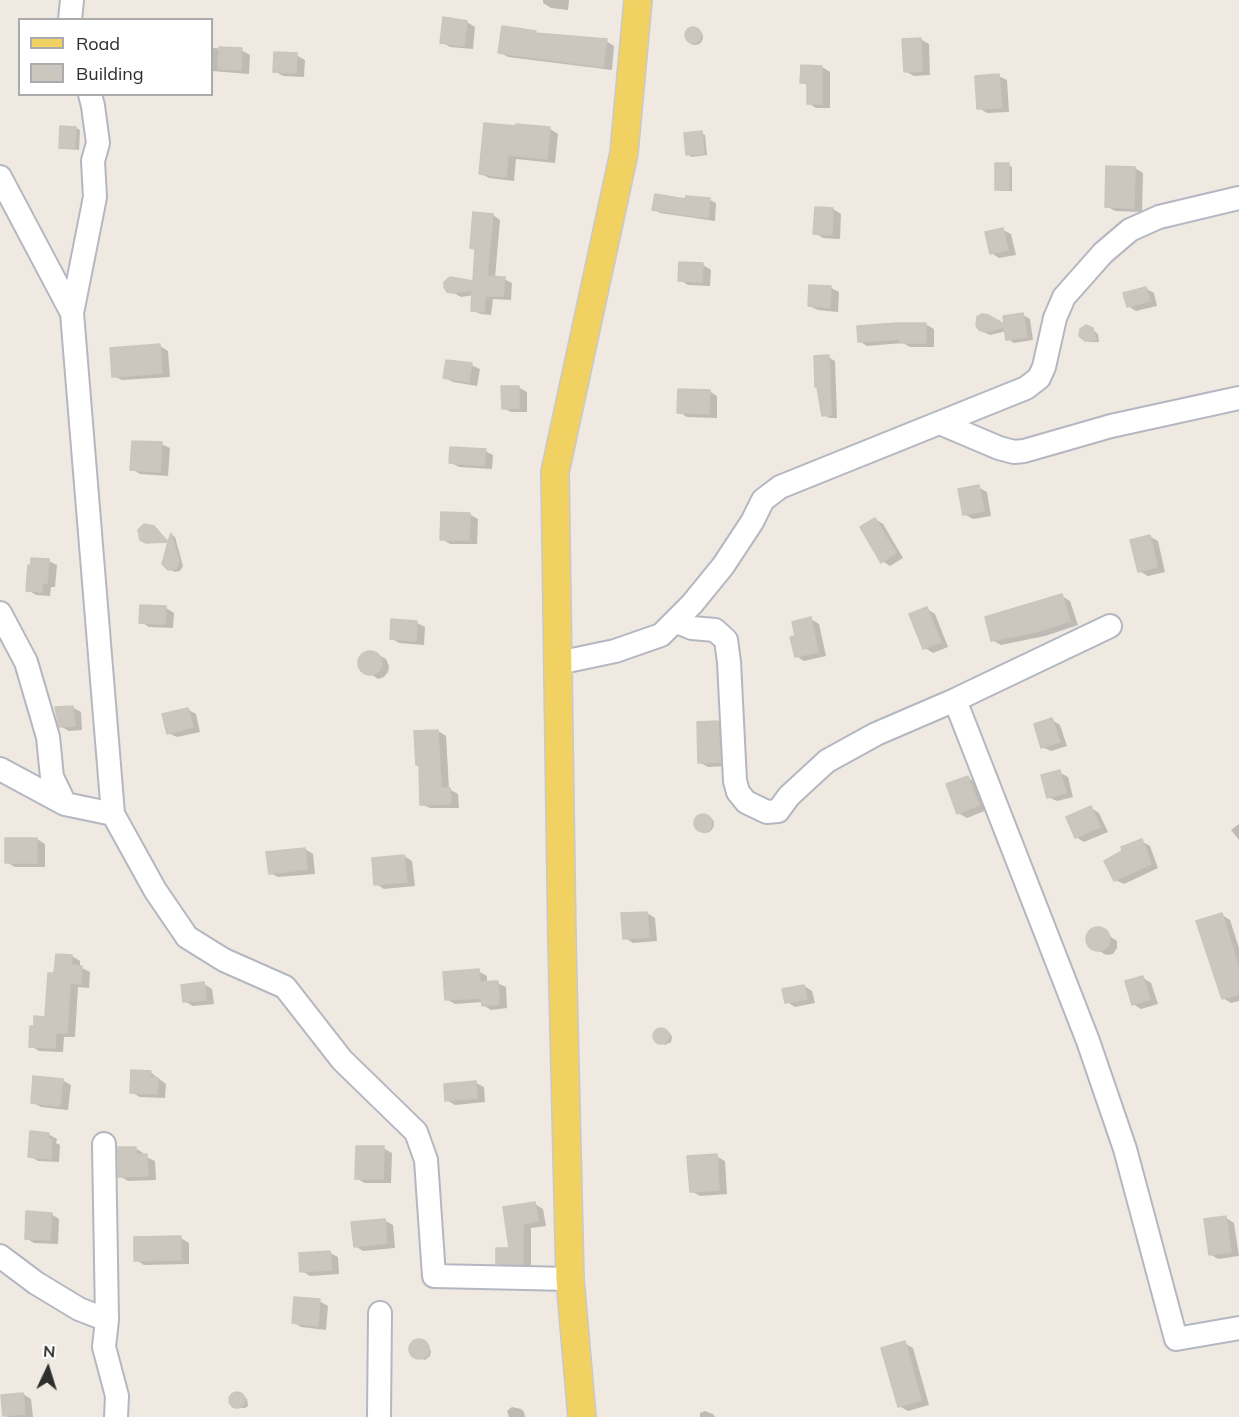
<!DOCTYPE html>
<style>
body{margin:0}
#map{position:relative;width:1239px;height:1417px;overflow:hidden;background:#efe9e1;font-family:Mulish,sans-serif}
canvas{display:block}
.legend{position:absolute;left:18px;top:18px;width:195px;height:78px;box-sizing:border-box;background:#fff;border:2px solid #ababab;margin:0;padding:8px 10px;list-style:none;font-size:18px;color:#2e2e2e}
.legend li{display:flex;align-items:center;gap:12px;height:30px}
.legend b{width:30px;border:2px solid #ababab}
.north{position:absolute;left:18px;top:1339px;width:60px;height:60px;-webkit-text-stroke:4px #fff;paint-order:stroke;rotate:4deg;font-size:16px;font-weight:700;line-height:24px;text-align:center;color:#2e2e2e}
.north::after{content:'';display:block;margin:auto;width:21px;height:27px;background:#2e2e2e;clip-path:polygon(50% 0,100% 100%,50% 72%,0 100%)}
</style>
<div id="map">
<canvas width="1239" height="1417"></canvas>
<ul class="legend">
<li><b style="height:8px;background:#f2d163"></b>Road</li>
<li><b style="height:16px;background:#cbc7bf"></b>Building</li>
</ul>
<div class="north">N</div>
</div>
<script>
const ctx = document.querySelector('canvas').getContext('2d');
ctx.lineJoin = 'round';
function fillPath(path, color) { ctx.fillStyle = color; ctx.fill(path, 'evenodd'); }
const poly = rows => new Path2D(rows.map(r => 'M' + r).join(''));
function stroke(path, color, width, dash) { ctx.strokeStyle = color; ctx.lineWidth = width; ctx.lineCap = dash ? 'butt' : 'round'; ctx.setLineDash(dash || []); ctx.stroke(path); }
fillPath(poly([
 [543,0,569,0,568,10,551,8,543,3],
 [467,22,475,27,473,49,450,47,442,42],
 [503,28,539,35,606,41,614,46,612,70,508,57,499,52],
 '687 37a8 8 0 1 1 16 0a8 8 0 1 1-16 0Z',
 [920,39,929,44,930,75,914,76,905,71],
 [212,48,241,50,250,55,249,74,212,71],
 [296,55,305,60,304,77,283,76,274,71],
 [822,67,830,72,830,108,816,108,808,103,808,86,802,82],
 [998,76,1007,80,1009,112,987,113,979,108],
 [517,125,550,129,558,134,555,163,516,159,514,181,489,178,481,174],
 [61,127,76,128,80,130,79,150,60,147],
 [701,133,705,135,707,155,691,157,688,154],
 [1008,165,1012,167,1012,191,1000,191,996,189],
 [1135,168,1143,173,1142,212,1115,211,1106,206],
 [710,200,716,203,715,221,660,213,654,209,687,201],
 [816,209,833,209,841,214,840,239,823,238,815,233],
 [493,215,500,220,495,278,504,279,512,283,511,300,493,299,491,315,480,314,473,310,474,295,461,297,448,290,474,283,476,250,471,248],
 [1003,230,1011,234,1016,255,999,258,991,253],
 [703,265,711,270,710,286,688,285,680,280],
 [831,288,839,292,838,312,818,310,809,306],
 [1145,288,1154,293,1157,306,1136,311,1128,306],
 [1023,315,1030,319,1033,340,1014,343,1008,339,1006,331,990,335,982,331,1006,326],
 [925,324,934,329,934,347,910,347,903,343,867,346,859,341],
 [1092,329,1098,334,1099,342,1090,342,1086,340],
 [160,346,168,351,170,377,122,380,113,376],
 [828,357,835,361,837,418,830,418,823,415],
 [471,365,480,369,477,386,453,382,445,378],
 [518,387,527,392,527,412,511,412,503,408],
 [709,391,717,396,717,418,687,417,679,412],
 [161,444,170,448,168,476,140,474,132,469],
 [485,451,493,455,492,469,459,467,450,462],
 [978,487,987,492,991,516,973,519,964,514],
 [469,514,478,519,477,544,450,544,442,539],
 [875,519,883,524,903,558,890,566,882,561],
 [151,525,170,543,172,535,175,537,183,566,180,571,175,572,166,568,169,543,148,543,142,526],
 [1149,536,1158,541,1165,572,1148,576,1139,571],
 [49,561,57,565,55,587,51,587,50,596,36,595,28,590],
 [1062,596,1070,601,1078,625,1045,636,1001,645,992,640],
 [166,608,174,613,173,628,149,627,141,622],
 [927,609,935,614,948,647,933,653,925,648],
 [811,619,819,624,826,656,804,661,796,656,796,637],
 [417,623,425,627,424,645,399,643,391,638],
 [366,654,377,654,386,659,389,666,388,672,384,677,378,679,361,668,360,662],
 [72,707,81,712,82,730,69,731,60,726],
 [187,709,196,714,200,732,177,737,168,733],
 [1052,720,1060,725,1067,746,1051,751,1042,747],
 [718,723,726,728,728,766,708,767,699,762],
 [438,731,446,736,449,789,458,794,459,808,430,808,421,804,420,766,417,765],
 [1059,772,1068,777,1073,797,1057,801,1048,797],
 [968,778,977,783,987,810,967,818,958,813],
 [1091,808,1099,813,1108,832,1084,842,1076,837],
 '696 824a9 9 0 1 1 18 0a9 9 0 1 1-18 0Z',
 [1239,824,1239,840,1231,830],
 [37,839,45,844,45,867,15,867,6,862],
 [1141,841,1150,846,1158,868,1124,884,1115,880],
 [305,849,313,854,315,874,278,877,270,873],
 [404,856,412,861,415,886,384,889,376,884],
 [647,913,655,918,657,941,633,943,625,938],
 [1222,915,1230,920,1239,948,1239,1001,1231,1003,1223,998],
 [1099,929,1117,941,1117,948,1113,954,1106,955,1088,944,1088,935,1092,930],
 [72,956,80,961,80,967,90,972,89,988,78,987,75,1037,64,1037,63,1052,39,1051,31,1046,35,1028,47,1018,55,975],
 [478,971,487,976,487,983,497,983,506,987,507,1008,491,1010,483,1005,483,1002,455,1004,446,999],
 [1143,978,1151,983,1158,1004,1141,1009,1133,1004],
 [204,984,212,989,214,1004,193,1006,184,1001],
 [804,986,812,991,815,1003,795,1007,787,1002],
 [661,1029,670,1033,672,1037,671,1042,665,1045,657,1041,654,1035,656,1031],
 [150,1072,166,1084,165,1098,140,1097,131,1092],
 [62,1080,71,1085,68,1110,41,1107,32,1102],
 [476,1083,484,1087,485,1102,455,1105,447,1100],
 [48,1134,57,1139,56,1143,60,1145,59,1162,38,1161,30,1156],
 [135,1148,143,1153,144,1156,155,1161,156,1180,128,1181,120,1176],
 [383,1148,392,1153,391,1183,365,1183,356,1178],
 [716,1156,725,1161,727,1194,700,1196,691,1191],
 [535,1204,543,1209,546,1226,531,1228,531,1268,506,1268,498,1263,511,1249,505,1208],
 [51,1214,59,1219,58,1244,34,1243,26,1238],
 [1226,1218,1234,1223,1239,1256,1218,1259,1210,1254],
 [384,1220,393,1225,395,1248,363,1251,355,1246],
 [181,1238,189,1243,189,1264,144,1265,136,1260],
 [330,1253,338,1257,339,1274,310,1276,302,1271],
 [319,1301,328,1306,326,1330,301,1327,293,1322],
 [419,1341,428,1346,431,1351,430,1356,425,1360,414,1356,411,1352,412,1344],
 [904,1343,913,1348,929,1405,908,1411,899,1406],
 [235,1393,239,1393,247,1399,248,1406,245,1408,238,1408,230,1403,230,1398],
 [23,1394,31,1399,33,1417,8,1417,5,1415],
 [512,1407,521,1409,524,1412,525,1417,509,1417,507,1411],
 [705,1411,713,1414,715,1417,700,1417,700,1413]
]), '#0003');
const building = poly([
 [443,17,467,21,464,46,440,43,443,17],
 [502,26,536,31,535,33,607,39,603,67,498,53,502,26],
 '685 35a8 8 0 1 1 16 0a8 8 0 1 1-16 0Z',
 [921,38,922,71,904,72,902,39,921,38],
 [219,47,242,48,241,70,218,69,219,47],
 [274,52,297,53,296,73,273,72,274,52],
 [801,65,822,66,822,104,807,104,807,83,800,83,801,65],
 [999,74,1002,108,977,109,975,76,999,74],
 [484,123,515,126,516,124,550,127,547,159,508,155,506,177,479,174,484,123],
 [60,126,76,127,75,149,59,148,60,126],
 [702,131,704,154,686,155,684,133,702,131],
 [995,163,1009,163,1009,190,995,190,995,163],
 [1106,166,1135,167,1134,208,1105,207,1106,166],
 [655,194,685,199,686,196,710,198,708,218,652,210,655,194],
 [815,207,833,208,832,235,813,234,815,207],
 [473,212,493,214,487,276,505,277,503,296,485,296,484,312,471,311,472,290,452,293,447,292,444,287,444,282,450,277,473,281,475,249,470,248,473,212],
 [1003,228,1008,250,990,254,985,232,1003,228],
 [679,262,703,263,702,282,678,281,679,262],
 [809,285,831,286,830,308,808,306,809,285],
 [1146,287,1150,301,1127,307,1123,293,1146,287],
 [1023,313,1027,337,1006,340,1004,327,985,332,979,330,976,326,977,317,982,314,988,315,1004,324,1003,316,1023,313],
 [897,323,926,323,926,343,900,343,900,339,858,342,857,326,897,323],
 [1086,325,1093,328,1096,340,1085,341,1079,336,1080,329,1086,325],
 [160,344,162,373,112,377,110,348,160,344],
 [829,355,831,415,822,416,817,387,815,387,814,356,829,355],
 [446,360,472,363,469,382,443,378,446,360],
 [501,386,519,386,519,408,502,409,501,386],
 [678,389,710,390,709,414,677,413,678,389],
 [132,441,162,442,160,472,130,470,132,441],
 [450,447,486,449,484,466,449,463,450,447],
 [979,485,984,511,963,515,958,489,979,485],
 [441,512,470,513,469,540,440,540,441,512],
 [875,518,896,553,881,563,860,527,875,518],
 [144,524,154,526,168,542,171,533,179,561,176,569,168,570,162,564,168,542,146,543,140,540,138,530,144,524],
 [1150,535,1157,567,1138,572,1130,540,1150,535],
 [31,558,49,559,47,583,43,583,42,592,26,591,28,565,31,565,31,558],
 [1062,594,1070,621,1036,632,991,641,985,617,1062,594],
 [140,605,166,606,165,624,139,623,140,605],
 [927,607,941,642,923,649,909,614,927,607],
 [811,617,818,652,795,657,790,637,795,636,792,622,811,617],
 [391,619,417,621,416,641,390,639,391,619],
 '358 663a12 12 0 1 1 24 0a12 12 0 1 1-24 0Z',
 [73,706,75,726,59,727,55,707,73,706],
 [188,708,193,727,167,734,162,714,188,708],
 [1052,718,1060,742,1041,748,1034,724,1052,718],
 [718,721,721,762,698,763,697,722,718,721],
 [438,730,441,788,450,788,451,804,420,805,419,765,416,765,414,731,438,730],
 [1060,770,1066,793,1047,798,1041,775,1060,770],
 [968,776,979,805,957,814,946,784,968,776],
 [1091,806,1100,827,1075,838,1066,817,1091,806],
 '694 823a9 9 0 1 1 18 0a9 9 0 1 1-18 0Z',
 [5,838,37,838,37,863,5,863,5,838],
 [1142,839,1151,864,1114,881,1104,861,1122,851,1121,847,1142,839],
 [305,848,307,869,269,874,266,852,305,848],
 [404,855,407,882,374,885,372,858,404,855],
 [647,912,649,937,623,939,621,913,647,912],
 [1222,913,1239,969,1239,994,1222,999,1196,921,1222,913],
 '1086 939a12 12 0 1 1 24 0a12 12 0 1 1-24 0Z',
 [56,954,72,955,71,965,82,966,81,984,70,983,67,1033,56,1033,55,1048,29,1047,30,1026,34,1026,34,1016,45,1017,48,973,54,973,56,954],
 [479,969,480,982,498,981,499,1004,482,1006,481,998,445,1000,443,972,479,969],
 [1143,976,1150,999,1132,1005,1125,981,1143,976],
 [204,982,206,1000,183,1002,181,985,204,982],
 [804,985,807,999,785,1003,782,989,804,985],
 '653 1036a8 8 0 1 1 16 0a8 8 0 1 1-16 0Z',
 [131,1070,151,1071,150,1077,158,1078,157,1094,130,1093,131,1070],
 [33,1076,63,1079,60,1106,31,1103,33,1076],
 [476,1081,477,1098,445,1101,444,1084,476,1081],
 [30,1131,49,1133,48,1139,52,1139,51,1159,28,1157,30,1131],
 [356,1146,384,1146,383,1179,355,1179,356,1146],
 [118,1147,136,1147,136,1155,147,1154,148,1176,118,1177,118,1147],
 [717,1154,719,1190,690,1192,687,1156,717,1154],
 [535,1202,538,1221,523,1224,523,1264,496,1264,496,1248,509,1248,503,1207,535,1202],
 [26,1211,52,1213,50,1240,25,1239,26,1211],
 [1226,1216,1231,1252,1209,1255,1204,1219,1226,1216],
 [385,1219,387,1243,354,1247,351,1222,385,1219],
 [181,1236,181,1260,134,1261,134,1237,181,1236],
 [330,1251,332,1270,300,1272,299,1253,330,1251],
 [294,1297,320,1299,318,1326,292,1323,294,1297],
 '409 1349a10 10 0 1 1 20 0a10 10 0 1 1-20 0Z',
 [905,1341,921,1400,898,1407,881,1348,905,1341],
 '229 1400a8 8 0 1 1 16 0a8 8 0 1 1-16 0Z',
 [23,1393,25,1414,3,1416,1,1395,23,1393]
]);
fillPath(building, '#cbc7bf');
stroke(building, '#cbc5ba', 1.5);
const minor = poly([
 [70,20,72,0],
 [0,177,72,313,113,814],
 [72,313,95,197,93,161,98,143,93,106,90,94],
 [940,423,999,448,1014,452,1024,451,1111,426,1239,398],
 [0,613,26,662,48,737,52,777,65,804,0,769],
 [675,621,692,628,715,630,726,640,729,662,735,781,738,792,746,802,767,812,778,811,789,796,827,761,876,734,955,700,1110,626],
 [558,663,615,651,661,635,692,604,723,566,752,522,763,500,780,487,1026,388,1039,378,1044,367,1055,318,1064,297,1103,253,1130,230,1159,217,1239,198],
 [955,700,1088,1041,1125,1149,1176,1339,1239,1328],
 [65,804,113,814,155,890,187,937,224,960,285,987,342,1060,416,1132,426,1160,434,1276,570,1279],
 [104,1144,107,1320],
 [0,1256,36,1283,79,1309,107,1320,104,1347,117,1396,116,1417],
 [379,1417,380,1313]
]);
const major = poly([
 [582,1417,570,1279,562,942,555,472,624,153,638,0]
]);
stroke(minor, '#b4b7c1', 26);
stroke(major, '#c9c9c9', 30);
stroke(minor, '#fff', 22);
stroke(major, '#f2d163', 27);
</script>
